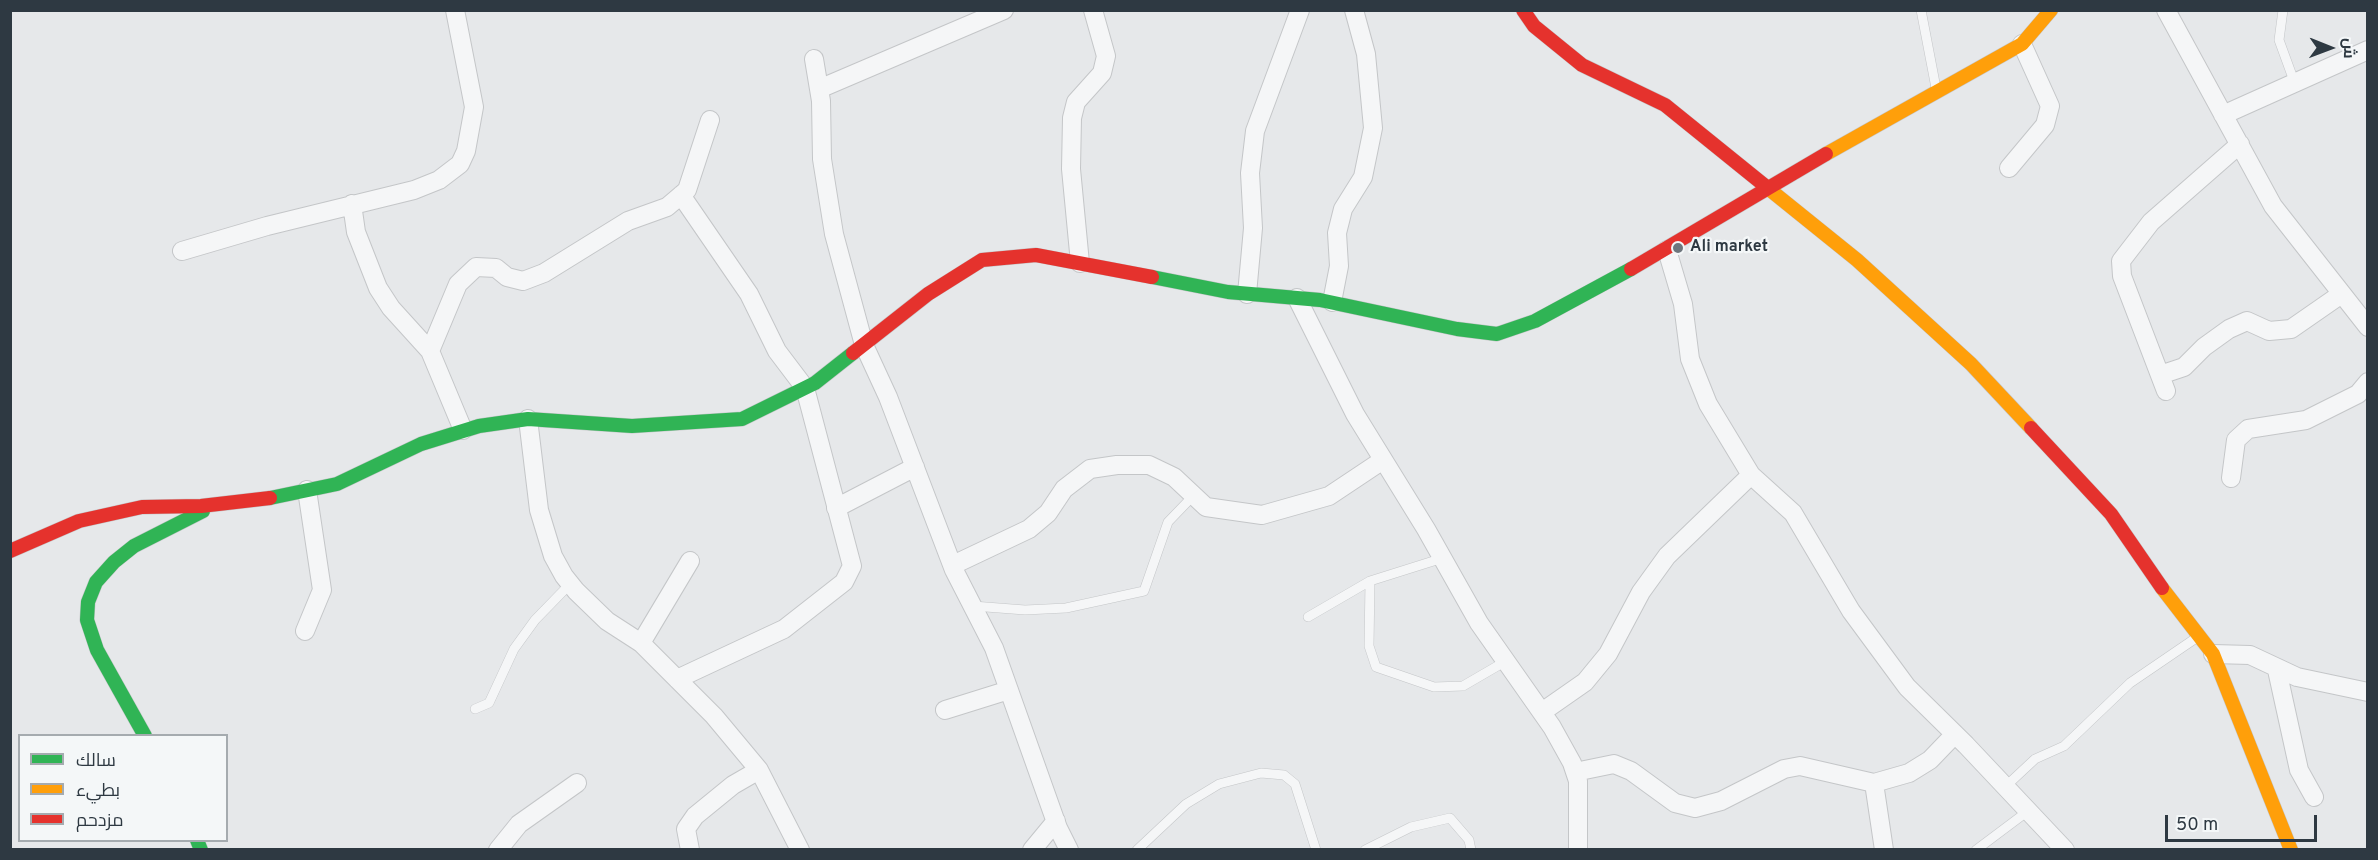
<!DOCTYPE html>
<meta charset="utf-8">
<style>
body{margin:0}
#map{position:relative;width:2378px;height:860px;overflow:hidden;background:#e6e8ea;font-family:Overpass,Cairo,sans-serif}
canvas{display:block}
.frame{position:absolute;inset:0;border:12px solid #2e3942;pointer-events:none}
.legend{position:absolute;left:18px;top:734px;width:210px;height:108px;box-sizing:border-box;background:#f4f7f8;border:2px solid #a5abaf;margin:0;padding:8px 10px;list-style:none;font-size:18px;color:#2e3942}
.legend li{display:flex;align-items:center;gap:12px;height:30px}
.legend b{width:30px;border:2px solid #a5abaf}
.north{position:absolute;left:2300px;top:18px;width:60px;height:60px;-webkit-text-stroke:4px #f4f7f8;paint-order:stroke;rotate:91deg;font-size:16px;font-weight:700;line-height:24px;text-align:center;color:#2e3942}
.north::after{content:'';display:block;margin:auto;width:21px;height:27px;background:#2e3942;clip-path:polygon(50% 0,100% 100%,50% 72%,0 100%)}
.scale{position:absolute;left:2165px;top:815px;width:152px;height:27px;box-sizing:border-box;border:3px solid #2e3942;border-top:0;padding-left:8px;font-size:18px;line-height:21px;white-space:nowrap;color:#2e3942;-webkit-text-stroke:4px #f4f7f8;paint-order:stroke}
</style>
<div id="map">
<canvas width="2378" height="860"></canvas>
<div class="frame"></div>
<ul class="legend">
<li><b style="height:8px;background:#30b455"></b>سالك</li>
<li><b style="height:8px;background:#ff9f0a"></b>بطيء</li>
<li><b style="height:8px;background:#e5322d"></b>مزدحم</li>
</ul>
<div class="north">ش</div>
<div class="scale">50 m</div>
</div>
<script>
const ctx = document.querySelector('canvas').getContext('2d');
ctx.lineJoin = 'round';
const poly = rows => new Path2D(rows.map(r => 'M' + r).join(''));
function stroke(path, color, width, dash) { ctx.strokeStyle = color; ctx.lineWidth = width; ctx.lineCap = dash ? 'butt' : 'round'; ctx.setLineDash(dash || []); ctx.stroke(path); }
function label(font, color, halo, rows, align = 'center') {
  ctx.font = font + ' Overpass,sans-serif'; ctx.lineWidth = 4.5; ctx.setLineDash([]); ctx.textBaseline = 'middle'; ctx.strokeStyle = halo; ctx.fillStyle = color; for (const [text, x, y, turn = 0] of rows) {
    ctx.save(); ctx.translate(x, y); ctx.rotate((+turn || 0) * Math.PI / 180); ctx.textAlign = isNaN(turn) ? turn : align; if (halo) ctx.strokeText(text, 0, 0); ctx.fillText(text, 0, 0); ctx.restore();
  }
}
const lane = poly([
 [1921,10,1936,88],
 [2283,10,2279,40,2294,81],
 [1370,581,1369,646,1376,667,1434,687,1463,686,1506,661],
 [973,606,1025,610,1066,608,1144,591,1168,522,1194,495],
 [1308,617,1370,581,1443,558],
 [475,709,489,703,514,649,535,620,570,584],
 [2005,787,2035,759,2064,746,2130,683,2196,638],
 [1137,850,1186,804,1219,784,1261,773,1284,775,1295,784,1316,850],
 [1365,850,1411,827,1450,818,1469,840,1471,850],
 [1976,850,2028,811]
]);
const street = poly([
 [2166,10,2273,206,2368,327],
 [814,59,821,101,822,159,834,234,864,345,888,397,954,570,994,648,1058,828,1069,850],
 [819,89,1004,10],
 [2223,115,2368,50],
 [2009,168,2045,125,2050,106,2022,44],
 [352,204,356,232,378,288,391,308,430,351,463,430],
 [1667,250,1683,304,1690,359,1708,404,1751,475,1793,513,1851,611,1907,687,1966,745,2065,850],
 [182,251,267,226,414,190,439,180,460,164,466,151,474,107,455,10],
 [1080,263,1071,169,1072,118,1076,102,1102,73,1106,56,1093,10],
 [1247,294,1253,228,1250,173,1255,131,1300,10],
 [1297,298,1355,414,1426,529,1479,623,1552,727,1572,763,1578,781,1578,850],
 [1332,302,1339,266,1337,233,1343,209,1363,177,1373,128,1366,54,1354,10],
 [430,351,458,284,476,267,496,268,507,277,523,281,544,273,628,221,667,207,687,190,710,120],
 [2160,375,2184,367,2204,347,2229,329,2247,321,2269,331,2291,329,2340,295],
 [2166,391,2122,276,2121,261,2151,222,2240,144],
 [528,419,539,510,553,556,564,576,576,591,607,621,641,643,714,716,759,770,800,850],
 [2231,478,2236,440,2248,429,2306,420,2358,394,2368,382],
 [836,508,915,467],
 [953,565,1029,529,1048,513,1064,489,1090,469,1117,465,1149,465,1174,477,1206,507,1262,515,1329,496,1383,460],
 [305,631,322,590,307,490],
 [641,643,690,561],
 [2213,654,2250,655,2297,677,2368,692],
 [2277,670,2299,770,2314,797],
 [677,679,784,629,844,582,852,566,805,388,777,351,749,294,681,195],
 [945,710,1009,690],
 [1542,712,1585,682,1608,654,1641,592,1667,556,1751,475],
 [1575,772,1614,764,1631,771,1675,803,1695,808,1721,801,1784,769,1800,766,1874,783,1909,773,1930,760,1955,734],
 [1874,783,1884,850],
 [498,850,519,824,577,783],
 [690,850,686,829,695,816,733,785,759,770],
 [1032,850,1056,821]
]);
const fast = poly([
 [1152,277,1228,292,1320,300,1457,329,1497,334,1535,321,1631,269],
 [270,498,337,484,421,444,479,426,528,419,632,426,742,419,815,383,853,353],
 [145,736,97,650,87,620,88,602,96,582,114,562,134,546,203,511],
 [197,840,201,850]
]);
const slow = poly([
 [1826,154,2022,44,2051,10],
 [1764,185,1857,260,1971,364,2031,428],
 [2162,588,2213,654,2291,850]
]);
const jam = poly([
 [1523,10,1534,26,1582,65,1665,105,1764,185],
 [1631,269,1826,154],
 [853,353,928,294,982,260,1036,255,1152,277],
 [2031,428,2111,514,2162,588],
 [10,551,79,521,142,507,201,506,270,498]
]);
stroke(lane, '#c4c6c8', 10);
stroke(street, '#c4c6c8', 20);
stroke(fast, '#c4c6c8', 15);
stroke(slow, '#c4c6c8', 15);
stroke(jam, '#c4c6c8', 15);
stroke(lane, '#f5f6f7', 9);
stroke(street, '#f5f6f7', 18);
stroke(fast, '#30b455', 14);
stroke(slow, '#ff9f0a', 14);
stroke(jam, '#e5322d', 14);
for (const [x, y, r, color] of [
 [1678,248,6,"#6e767d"]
]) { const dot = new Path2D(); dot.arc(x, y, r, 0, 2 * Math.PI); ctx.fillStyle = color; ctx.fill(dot); stroke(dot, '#f4f7f8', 2); }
label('bold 16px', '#2e3942', '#f4f7f8', [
 ["Ali market",1690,248]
], 'left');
</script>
